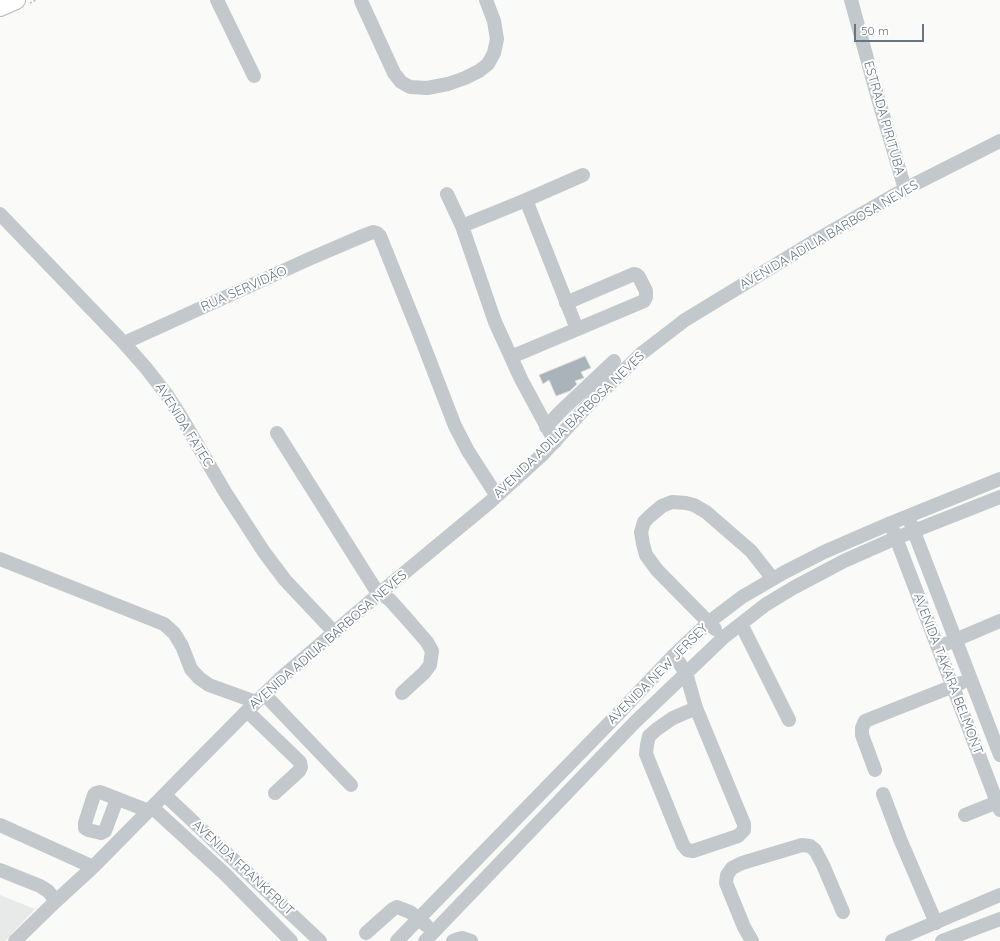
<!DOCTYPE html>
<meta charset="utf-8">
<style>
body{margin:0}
#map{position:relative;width:1000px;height:941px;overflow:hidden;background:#fafaf8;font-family:Quicksand,sans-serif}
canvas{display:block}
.scale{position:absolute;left:854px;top:24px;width:70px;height:18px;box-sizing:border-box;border:2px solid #657683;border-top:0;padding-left:5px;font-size:12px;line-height:14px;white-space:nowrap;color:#657683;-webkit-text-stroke:3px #fff;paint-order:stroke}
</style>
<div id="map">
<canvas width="1000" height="941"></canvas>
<div class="scale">50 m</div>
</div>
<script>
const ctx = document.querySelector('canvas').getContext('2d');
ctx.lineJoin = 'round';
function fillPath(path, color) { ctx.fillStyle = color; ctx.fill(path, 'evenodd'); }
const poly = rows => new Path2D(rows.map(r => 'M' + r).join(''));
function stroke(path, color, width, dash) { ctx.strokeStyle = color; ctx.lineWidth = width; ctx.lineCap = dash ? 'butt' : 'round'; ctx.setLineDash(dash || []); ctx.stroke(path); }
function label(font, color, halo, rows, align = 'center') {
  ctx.font = font + ' Quicksand,sans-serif'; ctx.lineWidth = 4; ctx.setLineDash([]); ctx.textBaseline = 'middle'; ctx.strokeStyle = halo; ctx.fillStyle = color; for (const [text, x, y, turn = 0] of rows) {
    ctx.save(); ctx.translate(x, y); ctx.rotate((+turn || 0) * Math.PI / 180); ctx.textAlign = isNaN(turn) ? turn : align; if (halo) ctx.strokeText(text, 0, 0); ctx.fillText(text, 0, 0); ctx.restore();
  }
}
fillPath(poly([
 [0,895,35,909,5,941,0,941]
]), '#e8e9e9');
const building = poly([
 [585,356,591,368,581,372,584,378,575,381,577,384,570,391,556,396,549,380,543,384,539,375,585,356]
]);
fillPath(building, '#aab3b9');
stroke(building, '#dcdcda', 1);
const major = poly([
 [0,7,16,0]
]);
stroke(major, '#b5babe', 20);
stroke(poly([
 [30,3,36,0]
]), '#bbbfc2', 1.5, [2, 2]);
stroke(poly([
 [217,0,254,76],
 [851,0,877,95,905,189],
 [361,1,394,73,401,82,410,87,427,88,448,84,465,78,479,71,488,64,494,53,497,39,494,21,486,0],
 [447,194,462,226,495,322,521,379,555,442],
 [526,200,583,175],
 [0,214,124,343,146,368,167,395,180,415,225,492,264,552,285,580,334,632],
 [462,226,526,200,577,329],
 [124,343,309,259,365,235,373,232,377,233,380,236,419,333,455,426,468,451,493,490],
 [511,357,644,301,646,297,646,291,639,277,637,275,634,274,566,303],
 [546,427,560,412,614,361],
 [277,433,374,587,380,593,390,600,407,619,427,642,432,651,430,665,424,673,402,693],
 [911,524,1000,755],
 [893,530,1000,810],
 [0,559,164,624,174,633,182,646,191,669,199,678,209,685,256,702],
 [741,624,789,720],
 [715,629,657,570,646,555,643,544,641,532,644,522,650,516,662,506,672,502,686,503,694,505,706,512,751,551,773,579],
 [946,644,1000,621],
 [674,655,686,673,696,708,673,718,657,729,649,736,647,745,646,754,683,845,687,850,693,851,738,836,744,830,744,824,696,708],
 [264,694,351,785],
 [247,711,300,762,301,767,299,771,275,793],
 [875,770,862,735,862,728,865,721,961,683],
 [883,794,900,839,936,923],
 [165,795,320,941],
 [117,799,105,831,101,833,88,830,85,828,85,823,94,795,96,793,100,792,149,811],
 [153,808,225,874,291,941],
 [965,815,1000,801],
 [0,825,93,867],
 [0,870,40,886,48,891,56,901],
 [366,933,393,909,397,907,410,912,426,925],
 [15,941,56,901,93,867,247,711,282,677,380,593,490,502,542,455,591,402,642,353,685,320,818,239,905,189,1000,141],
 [397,941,621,711,674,655,709,622,742,597,783,573,824,552,891,523,1000,479],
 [425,941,634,723,724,637,765,605,793,588,844,561,896,538,1000,497],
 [453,941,458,939,462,938,471,941],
 [752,941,744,927,726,883,727,875,732,868,742,863,802,845,810,846,815,850,823,865,843,912],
 [892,941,1000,895],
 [942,941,1000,919]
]), '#c3c8cc', 14);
stroke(major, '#fff', 18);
label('13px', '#657683', '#fff', [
 ["ESTRADA PIRITUBA",884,118,74],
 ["AVENIDA ADILIA BARBOSA NEVES",829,235,-30],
 ["RUA SERVIDÃO",244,289,-24],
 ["AVENIDA FATEC",184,425,58],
 ["AVENIDA ADILIA BARBOSA NEVES",569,425,-44],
 ["AVENIDA ADILIA BARBOSA NEVES",328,640,-41],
 ["AVENIDA NEW JERSEY",658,674,-45],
 ["AVENIDA TAKARA BELMONT",948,674,69],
 ["AVENIDA FRANKFRUT",243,868,43]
]);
</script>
